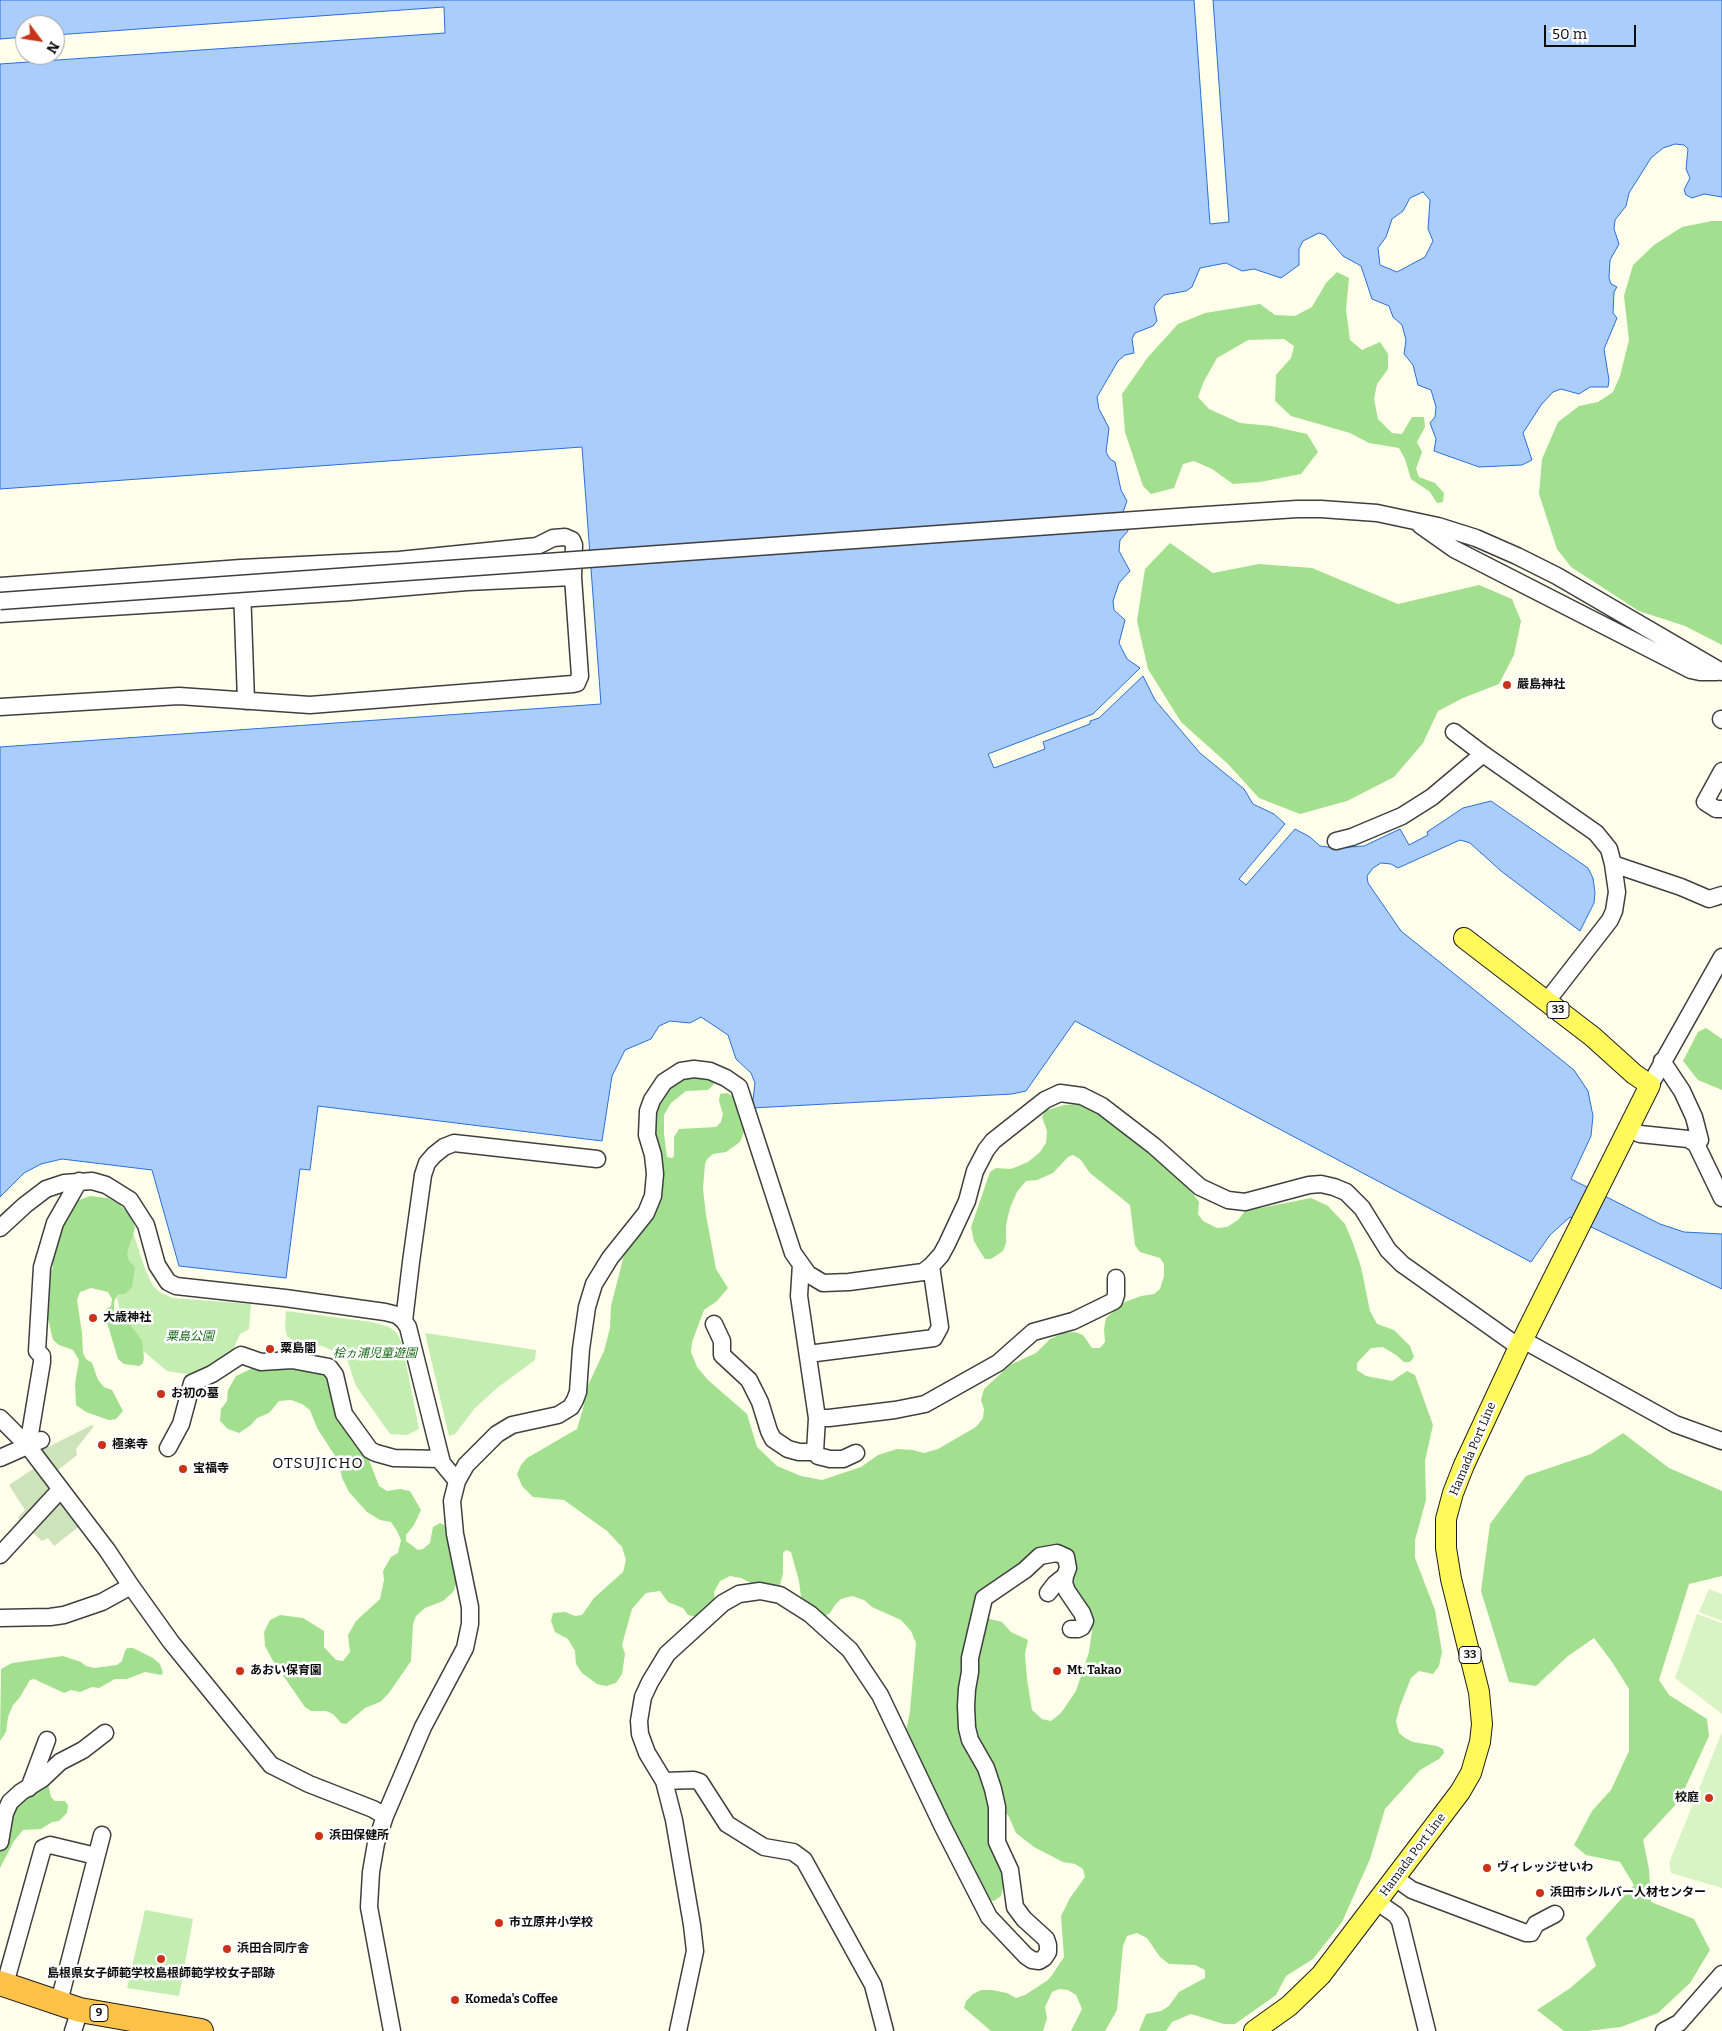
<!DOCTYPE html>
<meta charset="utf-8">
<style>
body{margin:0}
#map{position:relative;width:1722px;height:2031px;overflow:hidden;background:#ffffeb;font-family:Bitter,serif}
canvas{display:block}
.north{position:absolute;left:15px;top:15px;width:50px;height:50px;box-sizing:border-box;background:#fff;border:1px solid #9e9e9e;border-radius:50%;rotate:121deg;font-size:14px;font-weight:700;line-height:20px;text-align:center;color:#0c0c0c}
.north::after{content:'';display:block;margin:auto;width:18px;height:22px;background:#ca3317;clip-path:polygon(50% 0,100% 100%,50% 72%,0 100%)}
.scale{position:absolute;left:1544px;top:25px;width:92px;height:22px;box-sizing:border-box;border:2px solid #0c0c0c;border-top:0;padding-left:6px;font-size:15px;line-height:18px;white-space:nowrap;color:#0c0c0c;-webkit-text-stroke:4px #fff;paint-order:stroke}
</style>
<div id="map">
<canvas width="1722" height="2031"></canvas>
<div class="north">N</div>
<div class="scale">50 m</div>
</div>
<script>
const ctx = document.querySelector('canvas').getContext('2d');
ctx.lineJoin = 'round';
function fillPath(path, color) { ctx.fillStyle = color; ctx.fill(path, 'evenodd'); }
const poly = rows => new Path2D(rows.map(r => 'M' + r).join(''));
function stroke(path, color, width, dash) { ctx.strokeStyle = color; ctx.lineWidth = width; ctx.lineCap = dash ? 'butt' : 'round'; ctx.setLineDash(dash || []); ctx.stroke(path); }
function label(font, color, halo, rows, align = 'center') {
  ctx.font = font + ' Bitter,"Noto Sans JP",serif'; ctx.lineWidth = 5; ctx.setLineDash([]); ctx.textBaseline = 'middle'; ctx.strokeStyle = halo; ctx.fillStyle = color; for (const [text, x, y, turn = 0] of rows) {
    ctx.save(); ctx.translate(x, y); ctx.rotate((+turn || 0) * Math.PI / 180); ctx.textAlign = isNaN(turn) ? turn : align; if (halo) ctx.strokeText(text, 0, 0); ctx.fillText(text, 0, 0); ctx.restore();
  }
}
fillPath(poly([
 [128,1217,145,1269,153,1286,161,1293,173,1298,251,1304,249,1329,240,1334,229,1359,198,1376,167,1371,142,1350,122,1319,109,1264],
 [286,1311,372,1322,389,1327,397,1333,402,1343,419,1429,407,1435,390,1434,356,1386,347,1359,339,1353,322,1346,297,1344,287,1336,285,1328],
 [425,1333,536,1350,535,1360,497,1388,475,1408,455,1434,449,1436],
 [145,1910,193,1919,179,1996,127,1988]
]), '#c4edb1');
fillPath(poly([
 [1712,221,1722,221,1722,645,1685,626,1639,611,1571,567,1557,549,1539,494,1542,459,1558,422,1579,406,1598,402,1613,392,1620,376,1629,340,1624,296,1633,265,1654,245,1682,227],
 [1337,272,1349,278,1346,310,1350,340,1362,350,1380,342,1388,354,1388,369,1377,384,1374,399,1378,419,1392,433,1402,434,1412,417,1424,417,1425,427,1417,442,1422,452,1416,469,1419,477,1435,483,1444,493,1443,502,1437,503,1430,492,1411,479,1405,459,1399,448,1369,443,1350,433,1291,416,1275,401,1276,375,1291,358,1294,346,1284,339,1248,340,1217,358,1204,381,1198,397,1209,409,1240,423,1271,426,1307,434,1318,452,1301,474,1260,482,1233,484,1212,469,1194,461,1183,464,1174,488,1151,494,1143,486,1125,432,1122,394,1148,357,1178,324,1205,313,1260,304,1275,315,1295,316,1312,307,1326,283],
 [1170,543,1213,573,1259,564,1312,568,1398,604,1479,585,1512,599,1521,621,1514,655,1499,684,1463,698,1438,711,1423,743,1394,777,1347,801,1300,814,1259,798,1228,764,1181,722,1148,669,1137,621,1145,569],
 [1706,1028,1722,1039,1722,1090,1698,1080,1683,1061,1698,1032],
 [686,1077,702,1077,711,1079,714,1084,708,1090,686,1091,671,1103,664,1115,664,1134,667,1157,672,1158,674,1156,674,1137,679,1129,716,1127,721,1122,723,1114,719,1101,720,1094,727,1093,732,1096,742,1113,745,1129,740,1142,726,1152,713,1154,707,1159,705,1164,703,1189,706,1215,716,1269,728,1288,717,1301,704,1310,692,1342,691,1352,697,1367,708,1380,747,1414,757,1447,777,1466,801,1476,822,1480,861,1467,878,1455,897,1449,913,1450,924,1453,938,1449,976,1427,983,1418,984,1409,981,1400,984,1389,1010,1365,1036,1353,1050,1339,1063,1333,1075,1332,1083,1335,1092,1348,1100,1348,1105,1342,1104,1329,1106,1318,1125,1302,1141,1296,1154,1294,1160,1289,1164,1276,1164,1264,1160,1258,1140,1252,1135,1245,1130,1205,1090,1173,1080,1159,1073,1155,1068,1157,1053,1173,1037,1180,1026,1181,1017,1192,1010,1208,1006,1225,1006,1243,1003,1251,991,1259,985,1259,981,1253,974,1241,971,1227,990,1172,996,1168,1011,1169,1028,1162,1040,1152,1046,1143,1047,1131,1042,1117,1045,1111,1064,1105,1080,1104,1098,1112,1183,1180,1199,1202,1198,1214,1203,1221,1217,1228,1227,1227,1238,1220,1245,1211,1311,1198,1328,1206,1345,1224,1353,1243,1361,1267,1370,1311,1377,1324,1394,1330,1410,1346,1414,1357,1410,1362,1404,1362,1396,1355,1383,1347,1371,1348,1357,1363,1357,1370,1366,1376,1392,1381,1407,1371,1415,1375,1433,1425,1425,1461,1426,1500,1415,1540,1415,1558,1435,1610,1442,1652,1439,1666,1433,1674,1419,1671,1411,1678,1400,1706,1396,1721,1399,1733,1405,1738,1413,1742,1437,1746,1443,1749,1444,1753,1439,1759,1420,1770,1385,1809,1370,1859,1342,1922,1313,1959,1286,1976,1276,1995,1235,2024,1224,2024,1191,2014,1172,2022,1166,2031,1139,2031,1146,2014,1161,2011,1169,2006,1179,1992,1205,1978,1205,1970,1195,1965,1169,1964,1160,1957,1147,1938,1137,1933,1127,1936,1123,1946,1117,2010,1105,2031,1071,2031,1082,2009,1076,1995,1068,1990,1059,1989,1052,1992,1045,2007,1047,2018,1043,2031,991,2031,964,2008,966,2001,973,1994,981,1990,992,1990,1007,1993,1016,1998,1025,1995,1048,1980,1052,1975,1064,1957,1061,1916,1070,1898,1085,1877,1083,1869,1075,1864,1063,1862,1034,1847,1016,1833,1009,1817,1002,1807,1004,1884,1001,1896,994,1901,986,1899,955,1841,937,1793,905,1736,910,1711,916,1643,911,1631,901,1620,872,1607,864,1600,852,1596,841,1599,835,1605,830,1613,824,1617,811,1609,801,1597,799,1581,791,1552,786,1550,783,1553,783,1573,779,1589,755,1585,741,1578,730,1576,720,1581,714,1592,715,1602,698,1617,688,1615,683,1608,668,1602,660,1591,646,1593,632,1609,622,1645,625,1654,622,1674,616,1683,606,1686,597,1684,582,1673,576,1664,575,1651,568,1639,555,1632,551,1621,553,1613,565,1612,575,1616,582,1615,594,1598,623,1572,626,1560,622,1547,607,1531,564,1500,533,1497,522,1486,517,1474,521,1465,527,1458,577,1429,584,1405,585,1392,604,1351,610,1328,611,1306,625,1251,640,1228,655,1140,654,1123,656,1108,665,1092,674,1082],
 [1063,1550,1071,1591,1089,1619,1092,1631,1089,1652,1076,1691,1061,1713,1051,1721,1042,1719,1032,1710,1027,1679,1025,1654,1028,1640,1011,1632,1002,1622,990,1619,985,1613,991,1590],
 [90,1196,108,1198,120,1205,131,1216,135,1228,127,1253,129,1261,135,1267,132,1287,125,1294,118,1294,114,1302,114,1312,130,1324,142,1341,144,1358,143,1363,139,1366,124,1364,118,1359,106,1319,106,1309,111,1306,112,1299,108,1292,91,1288,80,1292,77,1300,82,1333,83,1353,86,1359,92,1363,98,1380,104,1387,112,1390,123,1411,116,1419,109,1420,86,1412,76,1405,75,1384,79,1360,73,1350,59,1345,53,1340,46,1310,45,1278,53,1268,50,1255,53,1241,74,1202],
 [255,1367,307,1368,323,1370,366,1452,379,1486,387,1491,400,1489,410,1491,421,1510,414,1525,406,1535,406,1541,418,1550,423,1549,430,1543,433,1527,440,1523,446,1526,457,1582,453,1592,443,1601,425,1608,416,1616,413,1624,411,1661,389,1693,380,1702,365,1708,346,1724,341,1723,333,1714,326,1711,311,1711,305,1707,273,1661,265,1646,264,1632,270,1620,280,1615,303,1618,324,1631,324,1647,336,1660,343,1661,350,1652,348,1635,356,1621,380,1599,384,1580,383,1571,391,1557,398,1553,401,1540,397,1531,391,1522,380,1520,367,1512,349,1492,342,1478,339,1462,317,1428,310,1410,302,1404,291,1400,279,1401,269,1413,257,1418,251,1425,239,1433,228,1429,220,1421,221,1409,227,1401,228,1390,236,1376],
 [1623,1433,1669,1468,1722,1491,1722,1576,1689,1584,1659,1680,1669,1695,1707,1719,1709,1736,1679,1801,1643,1840,1649,1869,1651,1902,1694,1919,1710,1950,1690,1983,1658,2013,1621,2027,1587,2031,1564,2031,1537,2010,1569,1989,1596,1966,1586,1938,1634,1885,1620,1862,1586,1855,1574,1845,1592,1811,1611,1790,1629,1751,1629,1689,1612,1662,1594,1638,1568,1656,1536,1686,1509,1682,1481,1591,1490,1524,1526,1476,1591,1454],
 [127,1648,133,1648,153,1658,160,1664,163,1673,161,1675,145,1672,127,1679,115,1679,99,1688,92,1687,80,1692,71,1690,64,1693,34,1679,30,1680,20,1697,13,1705,8,1717,6,1732,0,1741,1,1669,12,1663,63,1656,81,1662,86,1666,94,1668,117,1665,122,1661,125,1651],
 [48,1784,51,1797,55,1801,65,1801,68,1805,67,1813,59,1821,52,1822,41,1829,23,1830,14,1841,0,1868,0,1850,15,1802,25,1800,30,1797,33,1791]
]), '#a2e08f');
fillPath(poly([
 [92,1425,94,1426,76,1449,77,1455,53,1474,38,1452],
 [36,1467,54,1492,24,1527,18,1517,25,1510,9,1485],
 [59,1498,81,1525,54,1546,48,1538,42,1541,30,1530]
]), '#cde3ba');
fillPath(poly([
 [1709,1589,1722,1594,1722,1621,1699,1612],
 [1697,1614,1722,1623,1722,1714,1675,1678],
 [1722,1732,1722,1888,1671,1873,1669,1863]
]), '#d9f4c4');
const water = poly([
 [0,0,1194,0,1210,224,1229,222,1213,0,1722,0,1722,197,1704,194,1692,198,1686,195,1684,190,1690,178,1686,169,1688,149,1684,145,1675,144,1663,148,1651,158,1629,193,1626,206,1615,220,1614,229,1619,244,1610,260,1609,278,1611,284,1617,287,1614,292,1613,313,1617,318,1604,349,1609,380,1608,387,1590,387,1579,394,1561,389,1553,392,1541,405,1523,433,1532,460,1522,465,1479,467,1434,451,1436,439,1430,423,1435,417,1436,407,1431,390,1418,385,1413,365,1404,354,1406,340,1402,325,1393,317,1389,306,1372,299,1361,266,1343,256,1325,235,1319,233,1303,241,1299,249,1299,265,1281,278,1254,269,1242,271,1226,263,1200,268,1192,287,1186,291,1164,295,1157,302,1154,307,1157,321,1153,326,1135,333,1132,339,1134,353,1125,355,1118,361,1097,397,1099,409,1109,428,1106,452,1110,459,1115,462,1121,490,1127,501,1122,515,1128,531,1120,540,1119,551,1130,571,1119,583,1113,601,1114,610,1125,620,1119,643,1127,659,1140,668,1093,714,988,754,994,768,1045,749,1043,742,1090,724,1090,721,1099,718,1143,676,1155,700,1200,753,1244,789,1253,804,1274,814,1285,824,1239,879,1246,885,1295,829,1310,837,1320,846,1336,848,1364,846,1400,829,1409,845,1428,835,1427,832,1463,808,1491,801,1588,868,1593,878,1595,893,1594,903,1580,931,1501,871,1470,843,1460,840,1398,868,1391,864,1381,863,1373,868,1367,876,1368,883,1401,931,1574,1070,1588,1091,1593,1116,1591,1136,1571,1179,1660,1224,1684,1232,1722,1234,1722,1289,1570,1217,1550,1235,1531,1262,1075,1021,1026,1091,1012,1094,752,1108,755,1083,751,1073,736,1059,728,1035,701,1017,690,1023,670,1021,659,1026,651,1039,625,1050,612,1076,602,1141,318,1106,310,1170,300,1169,286,1278,179,1266,152,1170,62,1159,41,1164,24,1173,0,1197,0,747,601,704,582,447,0,489,0,64,445,33,444,7,55,35,55,25,25,25,25,37,0,39,0,0],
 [1423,192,1430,200,1428,229,1433,241,1425,257,1397,272,1380,265,1378,248,1386,237,1392,219,1403,211,1410,198,1423,192]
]);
fillPath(water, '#aacdfc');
stroke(water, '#2970db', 1);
const minor = poly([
 [1191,516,1297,509,1321,509,1377,513,1438,526,1476,538,1517,556,1557,576,1722,672],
 [1420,525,1454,549,1691,670,1700,672,1717,672],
 [0,586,241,568,399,560,537,546,553,538,565,537,572,540,574,545,573,577,467,582,349,592,0,614],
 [242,588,246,701],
 [0,707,179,696,310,705,573,684,577,683,580,676,573,577],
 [1721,719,1722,720],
 [1454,732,1483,754],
 [1722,771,1705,802,1716,809,1722,809],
 [1336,841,1352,837,1402,816,1432,797,1483,754,1596,833,1609,849,1613,864,1617,892,1614,911,1610,920,1547,1001],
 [1613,864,1681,887,1709,899,1722,895],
 [1662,1061,1682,1091,1694,1117,1700,1140,1696,1144],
 [1650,1085,1722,957],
 [1628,1128,1640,1134,1688,1139,1696,1144,1722,1198],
 [0,1228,25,1205,46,1189,64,1183,92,1181,106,1185,130,1200,146,1225,157,1265,168,1282,176,1286,285,1298,385,1312,397,1315,404,1321,408,1327,442,1463,457,1481],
 [404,1321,411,1262,423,1175,427,1163,434,1155,444,1147,454,1143,597,1159],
 [714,1324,722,1341,722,1355,749,1380,760,1402,769,1431,773,1439,788,1449,799,1452,815,1452,817,1418,799,1296,801,1264],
 [1523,1340,1675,1424,1722,1441],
 [808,1354,934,1338,940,1327,931,1266],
 [0,1418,28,1446,107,1550,131,1586,171,1642,271,1765,309,1784,373,1809,385,1816],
 [817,1418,829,1418,895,1410,925,1404,998,1363,1033,1332,1073,1321,1114,1301,1116,1295,1116,1278],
 [28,1446,42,1362,42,1356,37,1351,42,1267,55,1223,79,1181],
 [168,1448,181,1424,192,1383,212,1374,241,1355,261,1362,292,1360,329,1367,335,1375,344,1414,370,1450,376,1453,394,1458,441,1459],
 [815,1452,818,1456,830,1459,843,1459,856,1453],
 [0,1458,41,1440],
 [0,1555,60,1490],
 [1065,1576,1064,1583,1067,1591,1082,1613,1085,1621,1082,1627,1078,1629,1071,1629],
 [0,1618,50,1617,64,1615,102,1602,131,1586],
 [664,1781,694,1780,700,1782,727,1824,764,1847,793,1852,804,1860,873,1985,885,2031],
 [29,1788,47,1740],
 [0,1842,5,1813,10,1802,21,1792,42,1779,60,1762,83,1750,105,1733],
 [1395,1878,1412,1890,1526,1933,1531,1933,1536,1924,1555,1914],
 [1377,1902,1396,1915,1400,1921,1427,2031],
 [5,1984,43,1848,50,1845,96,1856],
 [59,2002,102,1835],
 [73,2031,80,2010],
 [392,2031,369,1907,371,1872,376,1843,385,1816,423,1727,465,1648,470,1624,470,1607,455,1534,452,1501,457,1481,466,1465,497,1434,512,1425,558,1415,571,1407,575,1400,578,1392,581,1349,587,1307,594,1284,610,1258,646,1213,653,1196,655,1174,653,1155,647,1135,648,1111,652,1100,664,1082,681,1071,694,1069,710,1071,726,1078,739,1087,793,1253,808,1274,823,1283,849,1282,923,1272,931,1266,941,1255,947,1244,967,1201,975,1171,986,1150,993,1141,1045,1100,1060,1093,1082,1096,1102,1106,1154,1146,1200,1187,1228,1200,1245,1202,1309,1185,1321,1184,1334,1187,1346,1192,1362,1208,1388,1250,1402,1264,1519,1347],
 [678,2031,695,1951,692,1925,674,1820,664,1781,647,1753,640,1734,639,1721,643,1697,650,1682,667,1654,723,1603,739,1594,760,1591,780,1595,810,1614,850,1650,880,1695,943,1827,989,1917,1026,1956,1032,1960,1039,1961,1044,1958,1048,1952,1048,1945,1046,1939,1024,1919,1015,1907,1010,1870,997,1842,997,1807,993,1789,986,1768,970,1740,967,1728,966,1706,967,1689,970,1672,970,1658,984,1598,1025,1570,1040,1556,1057,1553,1066,1557,1068,1568,1065,1576,1055,1584,1048,1593],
 [1664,2031,1679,2023,1722,1974]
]);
const major = poly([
 [1254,2031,1289,2006,1321,1975,1460,1792,1471,1773,1480,1742,1482,1724,1479,1692,1451,1579,1446,1548,1446,1519,1453,1493,1464,1465,1519,1347,1650,1085,1634,1074,1593,1037,1464,938]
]);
const highway = poly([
 [0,1983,80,2010,201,2031]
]);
stroke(minor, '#3f3f3f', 19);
stroke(major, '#1d1d1d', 22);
stroke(highway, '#1d1d1d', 26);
stroke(minor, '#fff', 16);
stroke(major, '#fff95b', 20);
stroke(highway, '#ffc249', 24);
const minorBridge = poly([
 [0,601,1191,516]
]);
stroke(minorBridge, '#3f3f3f', 19, []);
stroke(minorBridge, '#fff', 16);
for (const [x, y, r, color] of [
 [1507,685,5,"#ca3317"],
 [93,1318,5,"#ca3317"],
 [270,1349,5,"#ca3317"],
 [161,1394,5,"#ca3317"],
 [102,1445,5,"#ca3317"],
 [183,1469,5,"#ca3317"],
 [240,1671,5,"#ca3317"],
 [1057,1671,5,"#ca3317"],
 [1709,1798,5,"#ca3317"],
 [319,1836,5,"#ca3317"],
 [1487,1868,5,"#ca3317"],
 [1540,1893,5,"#ca3317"],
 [499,1923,5,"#ca3317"],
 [227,1949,5,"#ca3317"],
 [161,1959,5,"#ca3317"],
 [455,2000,5,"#ca3317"]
]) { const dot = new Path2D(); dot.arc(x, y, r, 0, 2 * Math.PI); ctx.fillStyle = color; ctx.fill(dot); stroke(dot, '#fff', 2); }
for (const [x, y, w] of [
 [1558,1010,22],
 [1470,1655,22],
 [99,2013,18]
]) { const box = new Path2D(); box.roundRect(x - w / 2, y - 8.5, w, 17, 4); ctx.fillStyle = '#fff'; ctx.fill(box); stroke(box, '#0c0c0c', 1); }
label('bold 11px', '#0c0c0c', null, [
 ["33",1558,1010],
 ["33",1470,1655],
 ["9",99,2013]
]);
label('bold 12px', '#0c0c0c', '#fff', [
 ["嚴島神社",1517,685],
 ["大歳神社",103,1318],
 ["粟島閣",280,1349],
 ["お初の墓",171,1394],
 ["極楽寺",112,1445],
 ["宝福寺",193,1469],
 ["あおい保育園",250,1671],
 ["Mt. Takao",1067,1671],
 ["校庭",1699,1798,"right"],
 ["浜田保健所",329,1836],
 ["ヴィレッジせいわ",1497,1868],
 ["浜田市シルバー人材センター",1550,1893],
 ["市立原井小学校",509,1923],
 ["浜田合同庁舎",237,1949],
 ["島根県女子師範学校島根師範学校女子部跡",161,1974,"center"],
 ["Komeda's Coffee",465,2000]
], 'left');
label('italic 12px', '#176a16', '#fff', [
 ["粟島公園",190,1337],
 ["桧ヵ浦児童遊園",375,1354]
]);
label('12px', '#0c0c0c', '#fff', [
 ["Hamada Port Line",1473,1449,-67],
 ["Hamada Port Line",1413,1855,-53]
]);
ctx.letterSpacing = '1px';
label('15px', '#0c0c0c', '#fff', [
 ["OTSUJICHO",318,1464]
]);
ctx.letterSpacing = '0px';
</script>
